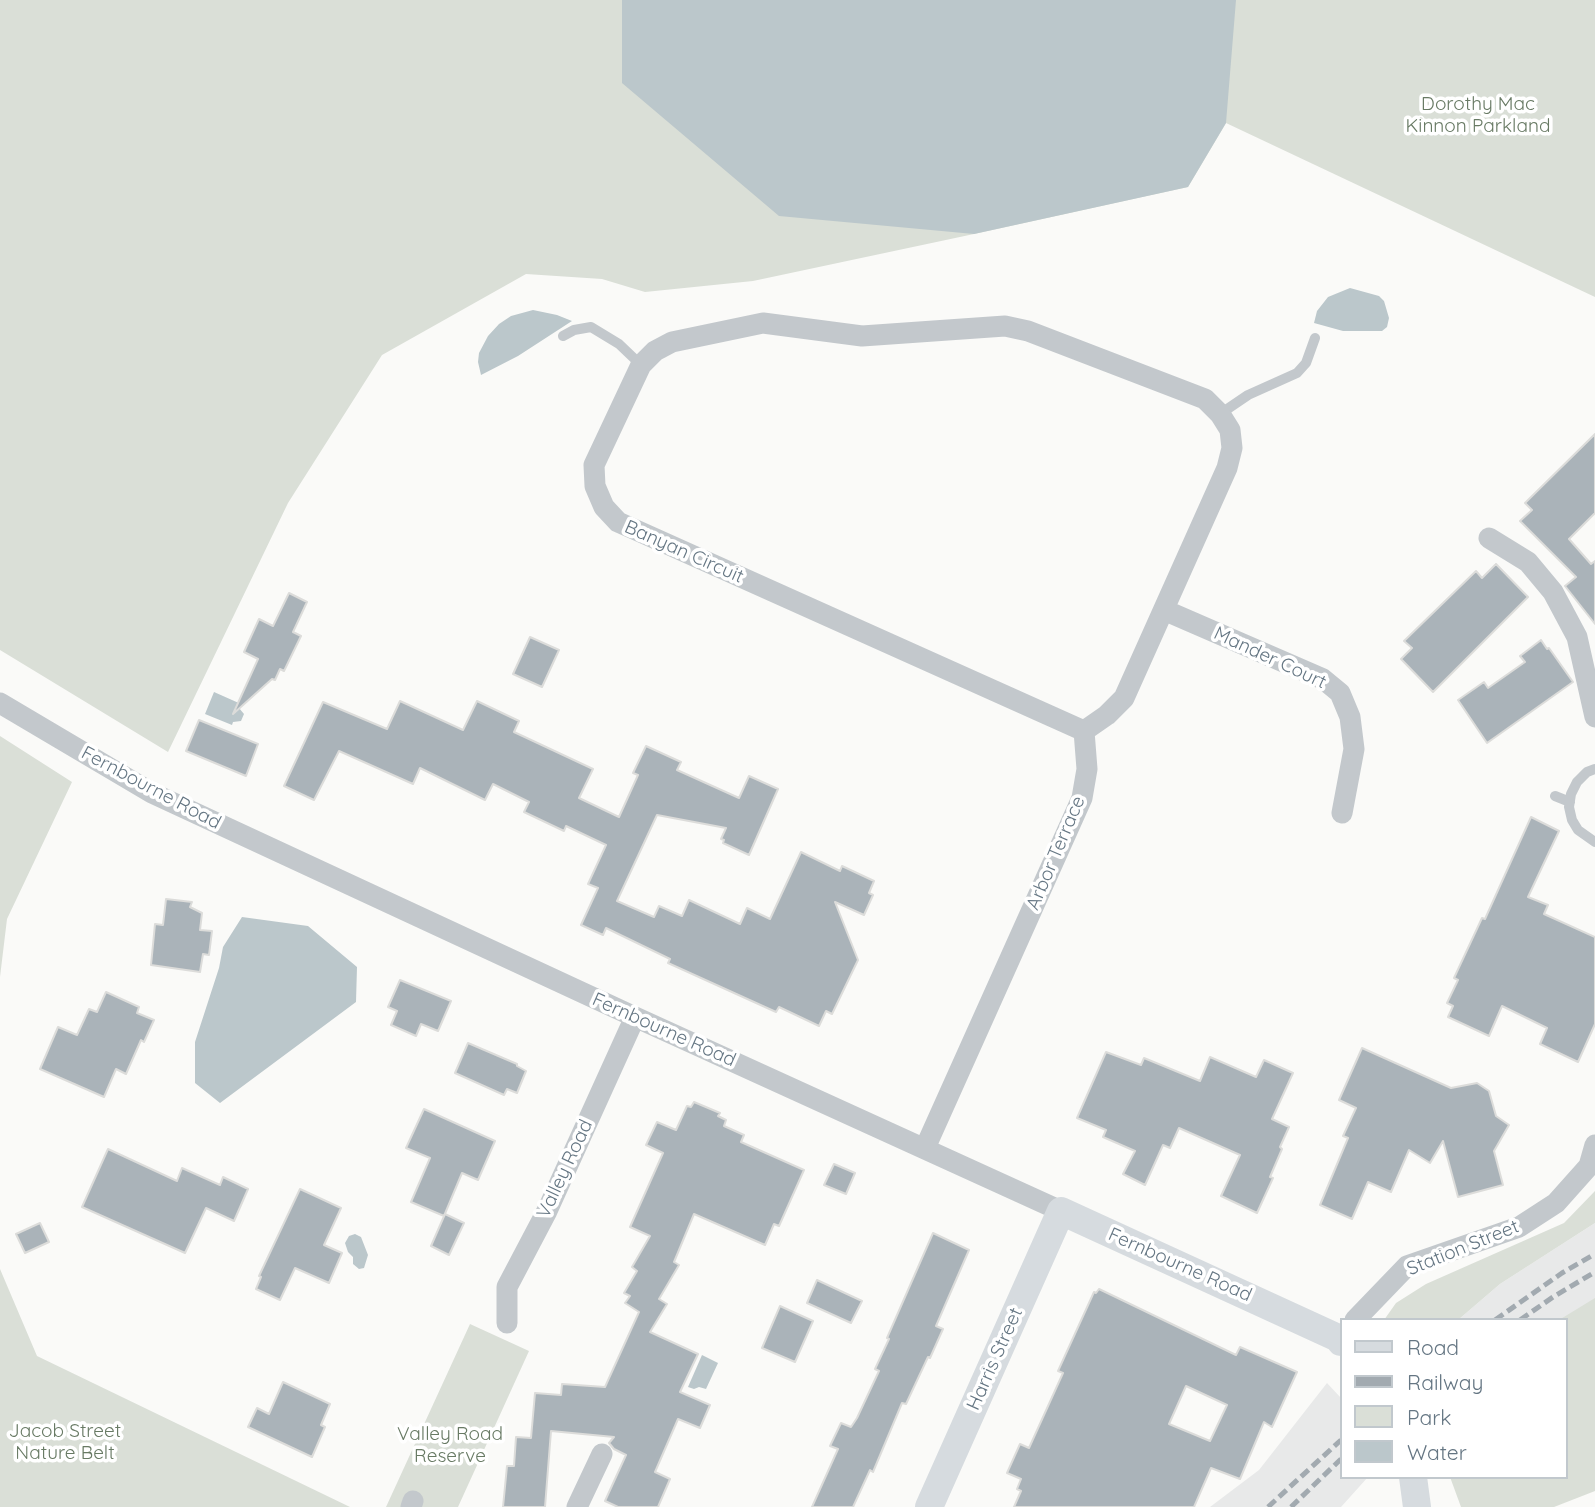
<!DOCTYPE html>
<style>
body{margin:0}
#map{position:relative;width:1595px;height:1507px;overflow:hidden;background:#fafaf8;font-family:Quicksand,sans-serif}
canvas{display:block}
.legend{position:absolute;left:1340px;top:1318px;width:228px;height:161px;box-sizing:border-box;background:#fff;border:2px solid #c1c8cd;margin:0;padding:9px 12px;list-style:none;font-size:21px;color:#657683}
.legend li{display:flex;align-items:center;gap:14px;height:35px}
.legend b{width:35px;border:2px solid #c1c8cd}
</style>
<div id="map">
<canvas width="1595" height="1507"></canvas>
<ul class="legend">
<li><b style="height:9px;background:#d6dbdf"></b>Road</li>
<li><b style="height:9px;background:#a2aab0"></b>Railway</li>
<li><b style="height:19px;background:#dadfd7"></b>Park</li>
<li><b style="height:19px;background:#bbc7cb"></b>Water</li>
</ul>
</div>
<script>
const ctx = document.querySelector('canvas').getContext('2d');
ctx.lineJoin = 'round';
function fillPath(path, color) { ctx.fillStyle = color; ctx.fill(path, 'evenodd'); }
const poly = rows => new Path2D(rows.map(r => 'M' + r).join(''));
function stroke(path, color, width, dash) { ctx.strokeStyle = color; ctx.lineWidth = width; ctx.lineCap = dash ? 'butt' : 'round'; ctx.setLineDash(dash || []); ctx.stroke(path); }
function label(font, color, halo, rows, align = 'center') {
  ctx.font = font + ' Quicksand,sans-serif'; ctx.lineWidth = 7; ctx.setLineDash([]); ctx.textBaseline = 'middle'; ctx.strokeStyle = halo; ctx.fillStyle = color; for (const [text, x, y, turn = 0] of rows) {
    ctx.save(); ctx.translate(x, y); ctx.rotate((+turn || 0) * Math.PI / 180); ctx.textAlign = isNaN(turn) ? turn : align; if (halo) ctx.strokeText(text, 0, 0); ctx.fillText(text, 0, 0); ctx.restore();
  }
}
fillPath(poly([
 [1595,1223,1595,1319,1458,1320,1500,1284],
 [1327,1383,1341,1398,1341,1477,1368,1477,1341,1507,1210,1507,1259,1470]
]), '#e8e9e9');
fillPath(poly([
 [0,0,1595,0,1595,297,1226,123,1188,187,974,234,753,281,645,292,602,279,526,274,382,355,288,503,168,752,0,650],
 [0,736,72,782,7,919,0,977],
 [1595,1191,1595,1223,1500,1284,1458,1320,1384,1320,1396,1303,1426,1284,1564,1223],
 [0,1269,37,1356,350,1507,0,1507],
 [1595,1298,1595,1491,1554,1507,1461,1507,1450,1477,1565,1477,1565,1320,1559,1320],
 [470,1324,529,1351,458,1507,386,1507]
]), '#dadfd7');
fillPath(poly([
 [622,0,1236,0,1226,123,1188,187,974,234,779,216,622,83],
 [1350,288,1379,296,1384,301,1389,318,1387,327,1382,331,1343,331,1314,323,1317,311,1328,297],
 [533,310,557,315,572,321,518,356,481,375,478,362,479,353,488,336,499,324,511,316],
 [214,692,241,704,239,708,244,714,241,721,233,722,232,725,205,714],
 [242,917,308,926,357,967,356,1002,220,1103,195,1083,195,1042,219,968,223,947],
 [355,1234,361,1237,368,1255,364,1268,359,1269,353,1264,353,1257,348,1252,345,1243,349,1236],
 [702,1355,718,1363,706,1389,699,1387,694,1389,688,1387]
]), '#bbc7cb');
const building = poly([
 [1595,434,1595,513,1569,539,1591,564,1595,561,1595,624,1565,586,1576,577,1520,521,1532,510,1525,503,1595,434],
 [1496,564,1528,597,1433,692,1401,659,1412,648,1404,641,1476,571,1482,578,1496,564],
 [289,593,307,602,293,632,301,636,284,671,280,669,275,680,272,679,233,714,258,659,244,652,259,619,273,626,289,593],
 [530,637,559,650,542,687,513,674,530,637],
 [1541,640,1547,649,1549,648,1573,682,1487,743,1458,700,1484,682,1488,688,1525,662,1520,656,1541,640],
 [400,701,463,730,477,701,519,721,514,732,593,769,579,798,619,817,638,775,633,773,646,746,681,762,677,770,739,798,749,776,778,789,749,855,723,843,724,840,721,839,726,828,657,815,617,901,654,917,659,906,682,916,689,900,740,924,747,908,770,919,801,852,840,871,842,866,874,881,869,893,873,895,864,915,835,902,858,960,832,1014,826,1011,819,1026,779,1007,776,1012,668,963,670,959,606,928,603,935,581,925,598,888,588,884,606,845,566,826,564,831,524,812,529,802,493,784,485,800,420,768,413,784,339,751,314,800,284,786,323,702,387,729,400,701],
 [199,720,258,744,246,776,186,751,199,720],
 [1531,817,1559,831,1528,897,1548,905,1544,914,1595,937,1595,1024,1578,1062,1540,1044,1547,1028,1502,1006,1489,1036,1448,1017,1453,1006,1447,1003,1458,980,1454,978,1482,918,1485,919,1531,817],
 [166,899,192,902,190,907,202,913,200,930,212,931,209,955,203,954,200,972,151,965,155,924,163,925,166,899],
 [400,980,451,1001,438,1031,421,1024,416,1036,391,1025,397,1011,388,1007,400,980],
 [106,992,139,1007,137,1013,154,1020,144,1042,141,1040,126,1074,116,1069,104,1097,40,1069,58,1027,77,1035,89,1009,97,1012,106,992],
 [468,1043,517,1064,517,1066,526,1071,517,1093,507,1089,504,1095,455,1073,468,1043],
 [1362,1048,1451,1088,1477,1083,1489,1091,1496,1116,1509,1125,1494,1151,1503,1185,1458,1197,1443,1141,1430,1163,1409,1150,1391,1192,1368,1182,1352,1219,1320,1205,1348,1138,1343,1136,1356,1108,1339,1100,1362,1048],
 [1106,1052,1141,1065,1144,1058,1200,1081,1210,1057,1256,1077,1264,1060,1293,1073,1272,1119,1289,1127,1280,1147,1282,1149,1270,1177,1273,1178,1257,1213,1221,1196,1240,1155,1179,1128,1170,1148,1163,1145,1145,1185,1123,1174,1135,1151,1103,1137,1106,1130,1077,1118,1106,1052],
 [694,1102,720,1113,718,1116,726,1120,724,1126,744,1135,741,1142,804,1170,779,1226,774,1224,765,1245,694,1214,674,1262,679,1265,659,1299,667,1304,650,1332,698,1354,680,1392,710,1405,700,1428,678,1419,655,1472,670,1479,658,1507,618,1507,605,1501,626,1455,614,1449,609,1443,614,1437,551,1431,545,1507,503,1507,507,1466,514,1466,516,1437,531,1438,535,1393,561,1395,562,1384,605,1387,639,1312,625,1303,630,1296,624,1293,637,1271,632,1267,650,1236,630,1227,663,1153,646,1145,657,1122,676,1130,687,1106,691,1107,694,1102],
 [424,1109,495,1141,478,1180,462,1173,444,1216,411,1202,430,1158,406,1148,424,1109],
 [108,1149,177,1181,182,1168,220,1185,223,1177,248,1189,234,1221,206,1208,185,1253,82,1207,108,1149],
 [834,1164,855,1173,846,1194,824,1185,834,1164],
 [300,1189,341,1208,324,1245,342,1253,329,1283,295,1268,280,1300,256,1289,261,1277,259,1276,300,1189],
 [445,1214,464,1223,449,1255,431,1246,445,1214],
 [40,1223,49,1242,25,1253,16,1234,40,1223],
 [933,1233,969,1250,936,1326,943,1329,930,1358,928,1357,906,1404,902,1403,873,1472,870,1470,853,1507,812,1507,838,1449,830,1446,841,1423,851,1427,857,1418,879,1371,875,1369,889,1339,887,1338,933,1233],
 [817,1280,862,1301,851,1323,807,1303,817,1280],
 [1099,1289,1236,1355,1240,1347,1297,1372,1272,1427,1264,1422,1240,1479,1211,1468,1194,1507,1014,1507,1021,1491,1017,1489,1021,1479,1007,1473,1020,1444,1029,1448,1063,1373,1058,1371,1094,1292,1096,1293,1099,1289],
 [1186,1386,1227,1405,1210,1441,1169,1424,1186,1386],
 [780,1306,813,1321,795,1362,762,1348,780,1306],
 [283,1382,330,1404,321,1425,325,1427,312,1457,248,1427,257,1408,269,1414,283,1382]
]);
fillPath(building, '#aab3b9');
stroke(building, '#dcdcda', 2);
stroke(poly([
 [563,336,574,330,591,327,619,344,641,365],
 [1220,414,1248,395,1297,373,1306,363,1315,338],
 [1595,769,1587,772,1577,782,1571,794,1569,807,1572,820,1578,830,1595,842],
 [1555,796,1570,802]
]), '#c3c8cc', 10);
stroke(poly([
 [1489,538,1528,562,1553,592,1577,637,1595,717],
 [1164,610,1323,679,1340,693,1350,717,1354,749,1342,813],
 [0,703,152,793,635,1017,1061,1211],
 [925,1148,1082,798,1087,769,1084,731,1107,715,1124,698,1227,468,1232,448,1230,430,1220,414,1205,399,1028,331,1005,326,862,336,763,323,672,342,655,351,641,365,594,465,595,486,604,507,618,522,1084,731],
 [1355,1320,1407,1266,1519,1227,1556,1203,1589,1166,1595,1145],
 [507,1323,507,1287,547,1211,635,1017],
 [411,1507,413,1501],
 [577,1507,602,1454]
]), '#c3c8cc', 21);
stroke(poly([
 [1413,1477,1417,1507],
 [929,1507,1061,1211,1338,1338,1341,1342]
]), '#d6dbdf', 28);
stroke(poly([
 [1495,1320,1562,1273,1595,1254],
 [1520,1320,1553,1297,1595,1272],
 [1268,1507,1341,1440],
 [1291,1507,1341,1459]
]), '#a2aab0', 5, [10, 5]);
label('19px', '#687a64', '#fff', [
 ["Dorothy Mac",1478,104],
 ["Kinnon Parkland",1478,126],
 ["Jacob Street",65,1431],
 ["Nature Belt",65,1453],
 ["Valley Road",450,1434],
 ["Reserve",450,1456]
]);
label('19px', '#657683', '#fff', [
 ["Banyan Circuit",684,552,24],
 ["Mander Court",1270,658,25],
 ["Fernbourne Road",151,788,28],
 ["Arbor Terrace",1056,853,-67],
 ["Fernbourne Road",664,1030,24],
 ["Valley Road",565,1169,-65],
 ["Station Street",1463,1248,-22],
 ["Fernbourne Road",1180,1265,24],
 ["Harris Street",995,1359,-66]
]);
</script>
